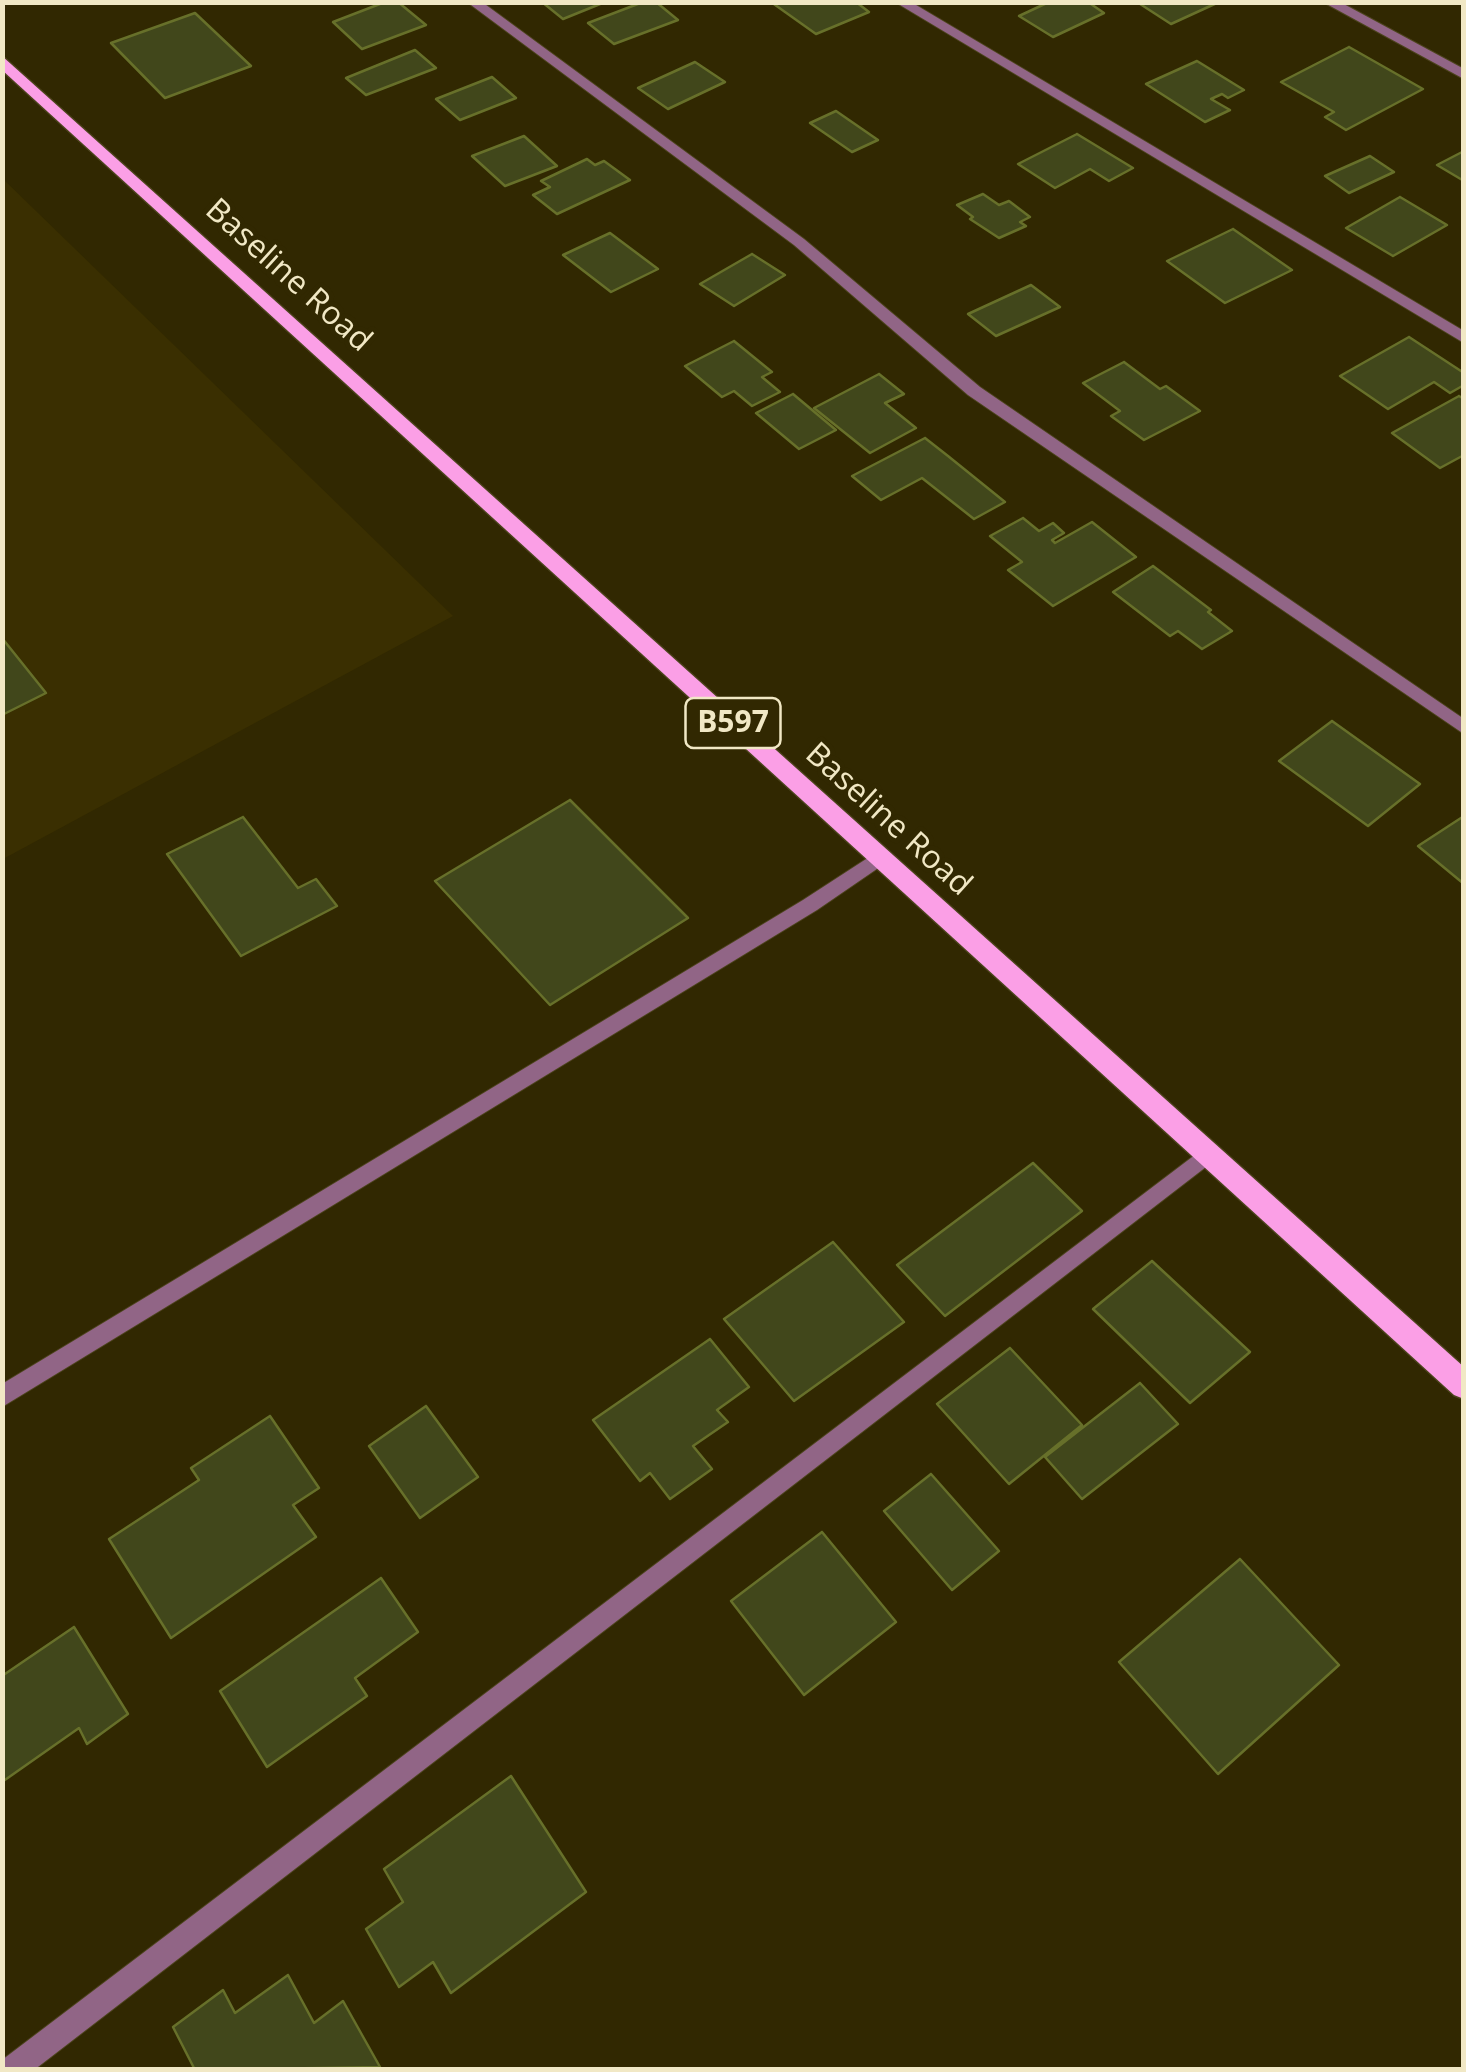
<!DOCTYPE html>
<style>
body{margin:0}
#map{position:relative;width:1466px;height:2072px;overflow:hidden;background:#312801;font-family:"Open Sans",sans-serif}
canvas{display:block}
.frame{position:absolute;inset:0;border:5px solid #f1e8c5;pointer-events:none}
</style>
<div id="map">
<canvas width="1466" height="2072"></canvas>
<div class="frame"></div>
</div>
<script>
const ctx = document.querySelector('canvas').getContext('2d');
ctx.lineJoin = 'round';
function fillPath(path, color) { ctx.fillStyle = color; ctx.fill(path, 'evenodd'); }
const poly = rows => new Path2D(rows.map(r => 'M' + r).join(''));
function stroke(path, color, width, dash) { ctx.strokeStyle = color; ctx.lineWidth = width; ctx.lineCap = dash ? 'butt' : 'round'; ctx.setLineDash(dash || []); ctx.stroke(path); }
function label(font, color, halo, rows, align = 'center') {
  ctx.font = font + ' "Open Sans",sans-serif'; ctx.lineWidth = 10; ctx.setLineDash([]); ctx.textBaseline = 'middle'; ctx.strokeStyle = halo; ctx.fillStyle = color; for (const [text, x, y, turn = 0] of rows) {
    ctx.save(); ctx.translate(x, y); ctx.rotate((+turn || 0) * Math.PI / 180); ctx.textAlign = isNaN(turn) ? turn : align; if (halo) ctx.strokeText(text, 0, 0); ctx.fillText(text, 0, 0); ctx.restore();
  }
}
fillPath(poly([
 [2,178,453,616,3,859,2,859]
]), '#3a2f01');
const building = poly([
 [385,2,398,2,426,25,362,49,333,22,385,2],
 [542,2,605,2,563,19,542,2],
 [643,2,656,2,678,20,614,44,588,23,643,2],
 [771,2,856,2,869,12,816,34,771,2],
 [1049,2,1088,2,1104,13,1053,37,1019,16,1049,2],
 [1137,2,1219,2,1171,24,1137,2],
 [195,13,251,66,165,98,111,43,195,13],
 [1349,47,1423,89,1346,130,1325,117,1334,112,1281,82,1349,47],
 [415,50,436,68,366,95,346,78,415,50],
 [1197,61,1244,90,1228,98,1222,94,1211,99,1230,110,1205,122,1146,84,1197,61],
 [695,62,725,82,668,109,638,88,695,62],
 [492,77,516,98,460,120,436,99,492,77],
 [836,111,878,140,852,152,810,123,836,111],
 [1077,134,1133,168,1109,181,1090,169,1055,188,1018,164,1077,134],
 [524,136,557,166,505,186,472,156,524,136],
 [1464,151,1464,181,1437,165,1464,151],
 [1370,156,1394,172,1349,193,1325,176,1370,156],
 [587,159,595,165,604,161,630,180,557,214,533,195,550,187,541,181,587,159],
 [983,194,999,205,1009,201,1030,217,1020,222,1026,226,999,238,970,219,973,217,957,205,983,194],
 [1400,197,1447,225,1393,256,1346,228,1400,197],
 [1233,229,1292,270,1225,303,1167,261,1233,229],
 [610,233,658,269,611,292,563,255,610,233],
 [752,254,785,275,734,306,700,284,752,254],
 [1031,285,1060,307,996,336,968,314,1031,285],
 [1409,337,1464,373,1464,385,1450,393,1434,382,1388,409,1340,376,1409,337],
 [734,341,772,372,762,377,780,392,752,406,734,391,722,397,685,366,734,341],
 [1124,362,1160,389,1166,386,1200,411,1144,440,1111,416,1120,411,1083,383,1124,362],
 [879,374,904,394,885,403,916,428,870,453,814,408,879,374],
 [793,394,836,430,799,449,756,413,793,394],
 [1459,396,1464,399,1464,455,1440,468,1392,433,1459,396],
 [925,438,948,456,1005,502,974,519,922,478,881,500,852,476,925,438],
 [1023,518,1039,531,1053,523,1064,533,1052,540,1055,543,1092,522,1136,557,1053,606,1008,570,1022,562,990,536,1023,518],
 [1153,566,1211,610,1208,612,1232,631,1202,649,1178,631,1170,636,1113,592,1153,566],
 [2,638,46,693,2,715,2,638],
 [1332,721,1420,784,1368,826,1279,761,1332,721],
 [570,800,688,918,550,1005,435,881,570,800],
 [1464,816,1464,884,1418,846,1464,816],
 [243,817,298,888,316,879,337,906,241,956,167,854,243,817],
 [1033,1163,1082,1211,945,1316,897,1265,1033,1163],
 [833,1242,904,1322,794,1401,724,1319,833,1242],
 [1152,1261,1250,1352,1190,1403,1093,1309,1152,1261],
 [710,1339,749,1387,717,1410,728,1422,693,1446,712,1469,670,1499,650,1473,640,1481,593,1420,710,1339],
 [1010,1348,1082,1425,1009,1484,937,1404,1010,1348],
 [1140,1383,1178,1424,1082,1499,1045,1457,1140,1383],
 [426,1406,478,1477,420,1518,369,1446,426,1406],
 [270,1416,319,1488,293,1505,316,1537,171,1638,109,1539,199,1480,191,1468,270,1416],
 [931,1474,999,1551,952,1590,884,1511,931,1474],
 [822,1532,896,1622,804,1695,731,1601,822,1532],
 [1240,1559,1339,1665,1218,1774,1119,1662,1240,1559],
 [381,1578,418,1632,355,1678,367,1696,267,1767,220,1691,381,1578],
 [74,1627,128,1714,87,1744,79,1728,2,1782,2,1676,74,1627],
 [511,1776,586,1892,451,1993,433,1962,399,1987,366,1929,403,1902,384,1869,511,1776],
 [288,1975,314,2023,343,2001,380,2067,195,2070,173,2027,223,1990,235,2013,288,1975]
]);
fillPath(building, '#41471b');
stroke(building, '#67702a', 2.5);
const minor = poly([
 [467,2,482,2,804,239,980,387,1464,719,1464,734,968,395,794,245,467,2],
 [895,2,911,2,1464,331,1464,343,895,2],
 [1323,2,1340,2,1464,69,1464,79,1323,2],
 [880,850,887,852,889,857,887,862,817,910,2,1407,2,1384,803,900,880,850],
 [1208,1145,1215,1148,1218,1154,1215,1160,34,2070,2,2070,2,2060,1208,1145]
]);
const primary = poly([
 [2,56,1464,1367,1464,1399,1454,1395,2,70,2,56]
]);
stroke(minor, '#4c431c', 2);
stroke(primary, '#4c431c', 3);
fillPath(minor, '#916586');
fillPath(primary, '#fb9fe6');
for (const [x, y, w] of [
 [733,723,95]
]) { const box = new Path2D(); box.roundRect(x - w / 2, y - 25, w, 50, 8); ctx.fillStyle = '#312801'; ctx.fill(box); stroke(box, '#f1e8c5', 2.5); }
label('bold 30px', '#f1e8c5', null, [
 ["B597",733,723]
]);
label('32px', '#f1e8c5', '#312801', [
 ["Baseline Road",288,276,42],
 ["Baseline Road",888,820,42]
]);
</script>
